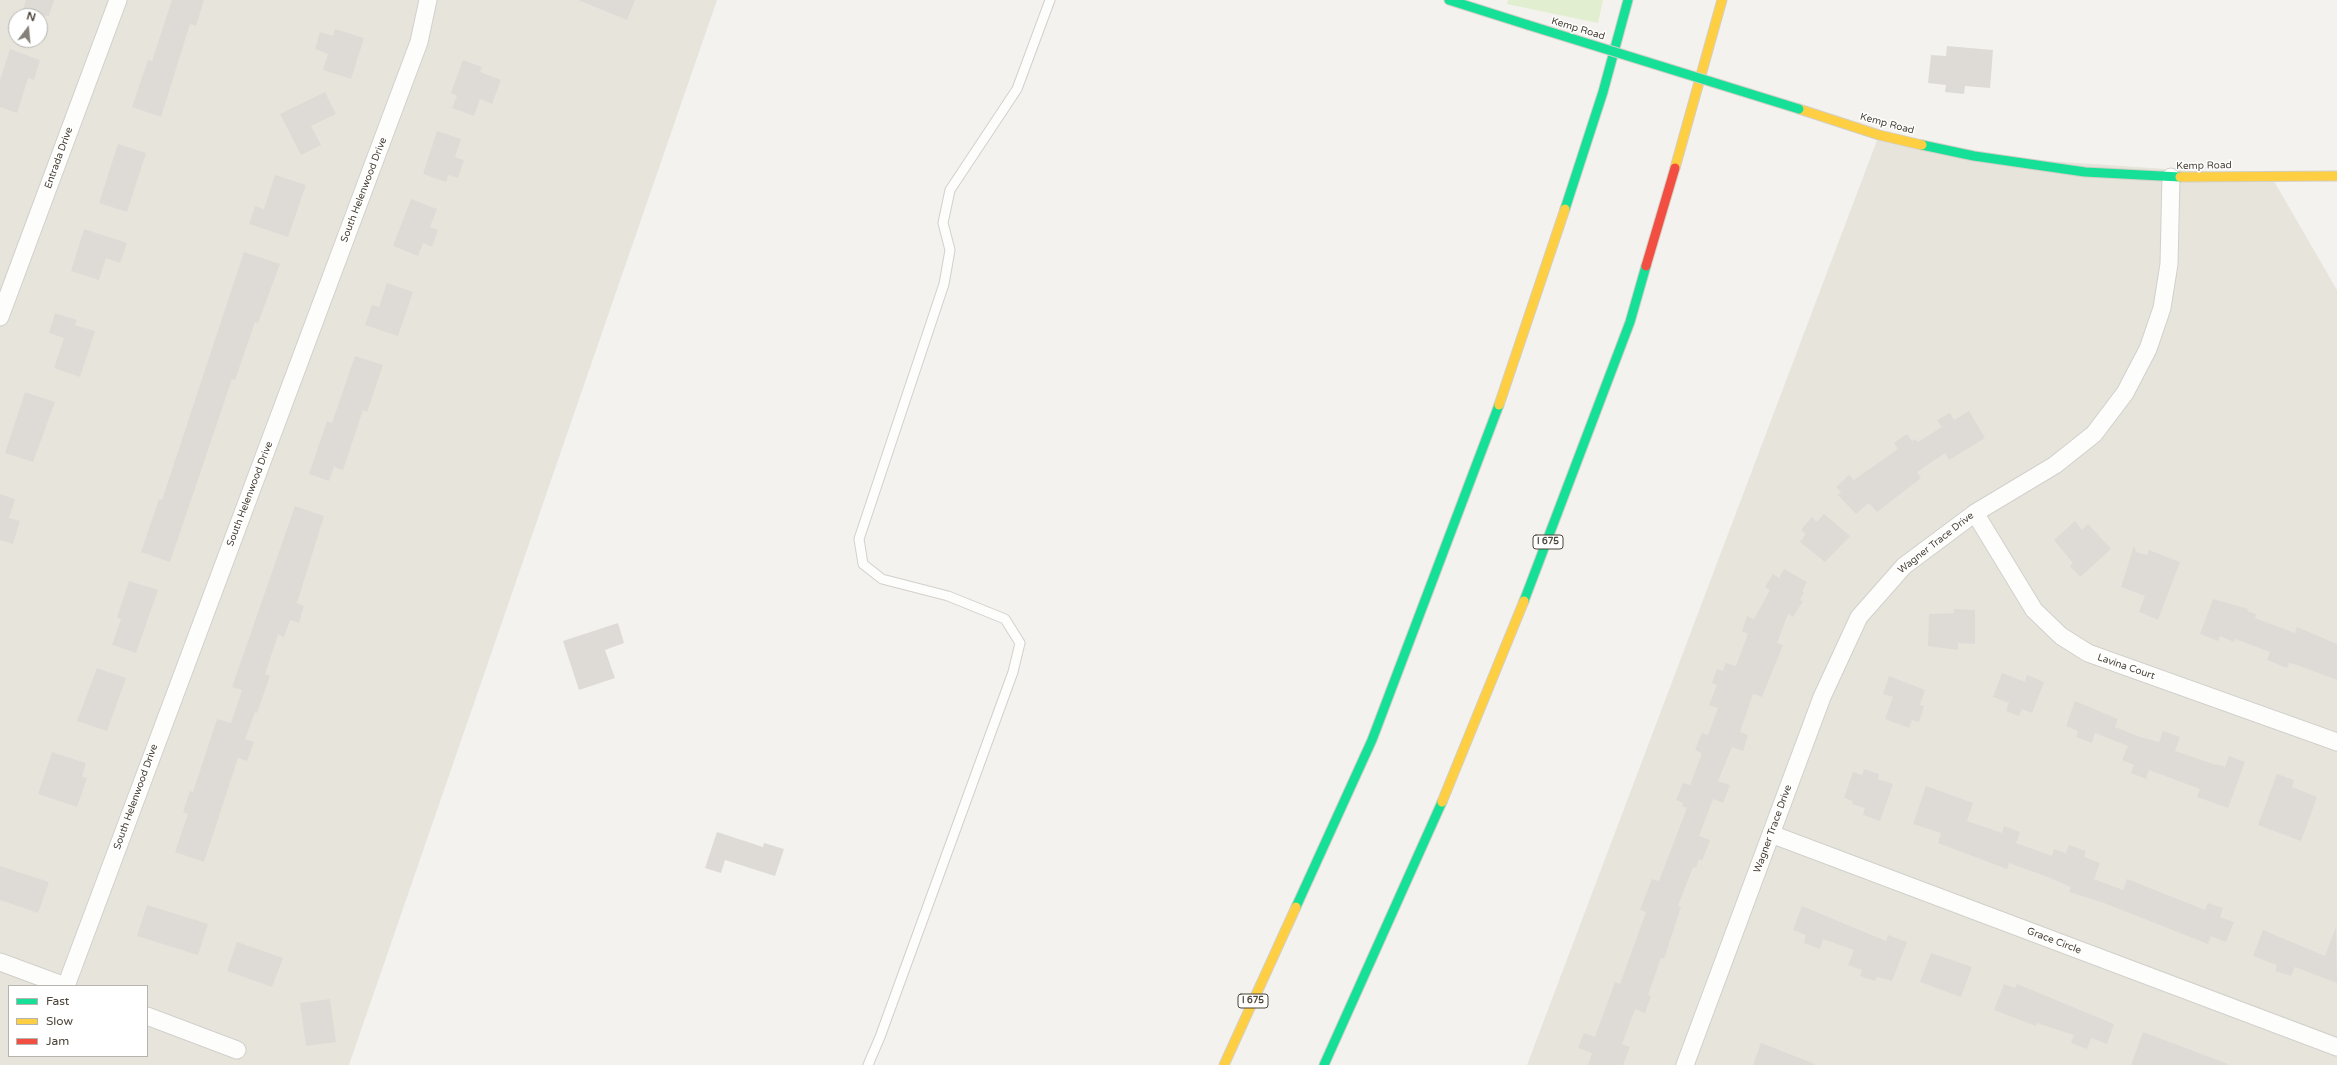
<!DOCTYPE html>
<style>
body{margin:0}
#map{position:relative;width:2337px;height:1065px;overflow:hidden;background:#f4f2ee;font-family:"Varela Round",sans-serif}
canvas{display:block}
.legend{position:absolute;left:8px;top:985px;width:140px;height:72px;box-sizing:border-box;background:#fff;border:1px solid #b7b4b0;margin:0;padding:5px 7px;list-style:none;font-size:12px;color:#4b4439}
.legend li{display:flex;align-items:center;gap:8px;height:20px}
.legend b{width:20px;border:1px solid #b7b4b0}
.north{position:absolute;left:8px;top:8px;width:40px;height:40px;box-sizing:border-box;background:#fff;border:1px solid #b7b4b0;border-radius:50%;rotate:16deg;font-size:11px;font-weight:700;line-height:16px;text-align:center;color:#4b4439}
.north::after{content:'';display:block;margin:auto;width:14px;height:18px;background:#868178;clip-path:polygon(50% 0,100% 100%,50% 72%,0 100%)}
</style>
<div id="map">
<canvas width="2337" height="1065"></canvas>
<ul class="legend">
<li><b style="height:5px;background:#16e098"></b>Fast</li>
<li><b style="height:5px;background:#ffcf43"></b>Slow</li>
<li><b style="height:5px;background:#f24e42"></b>Jam</li>
</ul>
<div class="north">N</div>
</div>
<script>
const ctx = document.querySelector('canvas').getContext('2d');
ctx.lineJoin = 'round';
function fillPath(path, color) { ctx.fillStyle = color; ctx.fill(path, 'evenodd'); }
const poly = rows => new Path2D(rows.map(r => 'M' + r).join(''));
function stroke(path, color, width, dash) { ctx.strokeStyle = color; ctx.lineWidth = width; ctx.lineCap = dash ? 'butt' : 'round'; ctx.setLineDash(dash || []); ctx.stroke(path); }
function label(font, color, halo, rows, align = 'center') {
  ctx.font = font + ' "Varela Round",sans-serif'; ctx.lineWidth = 3; ctx.setLineDash([]); ctx.textBaseline = 'middle'; ctx.strokeStyle = halo; ctx.fillStyle = color; for (const [text, x, y, turn = 0] of rows) {
    ctx.save(); ctx.translate(x, y); ctx.rotate((+turn || 0) * Math.PI / 180); ctx.textAlign = isNaN(turn) ? turn : align; if (halo) ctx.strokeText(text, 0, 0); ctx.fillText(text, 0, 0); ctx.restore();
  }
}
fillPath(poly([
 [0,0,717,0,349,1065,0,1065],
 [16,16,40,16,40,40,16,40],
 [9,986,147,986,147,1056,9,1056],
 [1879,135,1974,156,2271,176,2337,290,2337,1065,1527,1065]
]), '#e7e4dc');
fillPath(poly([
 [1508,0,1603,0,1598,23,1507,4]
]), '#e1eecf');
fillPath(poly([
 [26,0,54,0,49,16,21,16],
 [172,0,204,0,196,26,190,24,161,117,132,107,148,60,152,61],
 [578,0,635,0,627,20],
 [335,29,364,38,351,79,323,70,328,54,315,49,320,32,333,36],
 [1947,46,1993,50,1990,88,1965,86,1964,94,1945,92,1946,85,1928,83,1931,55,1946,56],
 [10,49,40,60,34,80,28,78,17,113,0,107,0,80],
 [463,60,482,67,480,72,501,80,492,104,480,99,474,116,452,108,457,96,451,93],
 [325,92,336,114,311,126,321,145,301,155,280,114],
 [437,131,461,139,455,157,464,160,458,178,448,175,446,182,423,174],
 [118,144,146,153,127,212,99,203],
 [275,175,306,185,288,237,249,224,255,206,264,209],
 [411,199,437,209,430,227,438,230,432,247,423,243,418,256,393,246],
 [84,229,127,243,120,263,106,258,99,280,71,271],
 [244,252,280,264,258,323,255,322,235,380,232,379,170,562,141,552,159,499,162,500],
 [387,283,413,292,398,336,365,325,372,305,379,307],
 [55,313,77,320,75,325,95,331,80,377,54,368,64,338,49,333],
 [355,356,383,365,367,412,363,410,343,470,334,467,329,481,309,474,327,421,332,423],
 [25,392,55,402,33,462,5,453],
 [1969,411,1985,438,1949,460,1945,453,1917,472,1921,478,1877,512,1869,503,1856,514,1838,495,1841,492,1836,487,1849,475,1854,480,1898,449,1894,443,1907,434,1912,441,1915,439,1918,442,1942,427,1937,420,1950,413,1954,420],
 [0,494,15,499,9,518,20,521,13,544,0,540],
 [295,506,324,516,297,603,304,606,299,623,290,620,284,637,278,635,265,674,270,676,257,713,255,712,245,739,254,742,247,761,238,758,204,862,175,852,188,814,183,812,190,791,193,792,217,719,231,723,242,690,232,687],
 [1824,514,1850,536,1825,562,1800,542,1806,534,1801,530,1812,517,1817,522],
 [2075,521,2082,530,2088,524,2111,549,2080,577,2070,566,2073,563,2054,540],
 [2134,546,2136,552,2147,555,2149,550,2180,562,2158,620,2139,612,2145,596,2121,587],
 [1784,569,1807,582,1802,591,1804,592,1800,600,1803,601,1793,617,1788,614,1777,643,1783,645,1762,697,1753,694,1740,732,1748,735,1743,751,1732,747,1718,781,1730,785,1723,803,1713,799,1699,836,1710,840,1702,861,1699,859,1696,868,1693,867,1678,906,1681,907,1664,959,1661,958,1648,995,1651,996,1645,1013,1635,1009,1622,1044,1630,1047,1623,1065,1588,1065,1592,1053,1578,1048,1584,1033,1595,1037,1615,982,1620,984,1646,912,1640,910,1652,879,1659,881,1687,808,1682,806,1683,803,1676,800,1683,783,1690,785,1701,756,1701,753,1695,750,1702,733,1708,735,1718,708,1709,705,1717,685,1712,683,1717,669,1723,671,1726,663,1736,666,1748,634,1742,631,1747,616,1754,619,1770,590,1765,587,1773,574,1779,578],
 [129,581,158,590,136,653,112,645,121,619,117,617],
 [2213,599,2248,609,2247,611,2256,614,2255,618,2295,633,2297,627,2337,644,2337,680,2297,665,2289,663,2287,668,2267,660,2270,652,2235,639,2234,642,2220,636,2218,641,2200,634],
 [1954,609,1975,610,1975,644,1958,643,1958,650,1928,646,1929,614,1954,613],
 [618,623,624,643,605,650,615,678,579,690,563,641],
 [97,668,126,678,107,731,77,721],
 [2002,673,2025,682,2027,675,2044,682,2032,713,2022,709,2019,716,2006,711,2009,703,1993,697],
 [1889,676,1925,690,1920,705,1924,706,1919,722,1912,720,1909,728,1885,719,1893,697,1883,694],
 [2075,701,2118,719,2115,727,2140,737,2159,742,2163,731,2180,737,2175,751,2216,765,2216,764,2225,767,2229,756,2245,762,2228,808,2197,797,2200,789,2149,770,2146,779,2131,773,2134,765,2122,760,2128,746,2095,733,2092,743,2076,737,2078,731,2066,726],
 [52,752,86,763,82,777,87,778,77,807,38,794],
 [1864,769,1879,774,1878,779,1893,784,1880,821,1863,815,1865,808,1852,804,1853,801,1844,798,1853,772,1862,775],
 [2277,774,2294,780,2292,787,2317,797,2301,841,2258,825],
 [1926,786,1973,803,1967,821,2002,833,2004,826,2020,832,2016,843,2052,856,2054,849,2066,853,2069,845,2086,851,2084,857,2100,863,2094,879,2123,890,2127,879,2205,910,2208,903,2223,908,2220,917,2234,922,2226,942,2211,936,2208,944,2104,903,2069,892,2071,887,2045,876,2009,863,2007,869,1938,843,1941,833,1913,824],
 [717,832,763,847,764,843,784,849,775,876,725,860,721,873,705,868],
 [0,866,49,882,38,913,0,900],
 [147,905,208,924,198,955,137,936],
 [1802,906,1886,941,1888,935,1907,942,1892,981,1877,977,1875,981,1860,976,1862,970,1848,965,1854,950,1823,939,1820,949,1804,943,1806,935,1793,930],
 [2336,927,2337,983,2295,967,2291,976,2275,971,2277,965,2253,956,2263,930,2325,956],
 [237,942,283,958,272,987,227,971],
 [1931,953,1972,967,1961,997,1920,982],
 [2004,984,2015,988,2017,984,2114,1024,2107,1044,2091,1038,2087,1049,2071,1043,2074,1035,2037,1023,2036,1026,1994,1010],
 [330,999,336,1042,306,1046,300,1003],
 [2143,1032,2228,1064,2227,1065,2131,1065],
 [1761,1043,1815,1064,1815,1065,1753,1065]
]), '#dedbd6');
const lane = poly([
 [868,1065,880,1037,1013,672,1020,643,1005,619,948,596,882,579,863,564,859,539,944,284,950,250,943,223,950,190,1017,89,1050,0]
]);
const street = poly([
 [0,317,118,0],
 [1975,513,2034,610,2061,636,2088,653,2337,742],
 [1771,834,2337,1047],
 [0,962,65,986],
 [66,986,419,42,428,0],
 [147,1016,237,1050],
 [1685,1065,1822,697,1859,617,1904,566,1975,513,2055,465,2094,434,2125,393,2148,349,2162,308,2169,264,2171,177]
]);
const fast = poly([
 [1449,0,1528,25],
 [1922,145,1974,156,2085,172,2180,177],
 [1565,209,1603,92,1628,0],
 [1524,601,1630,322,1646,266],
 [1296,907,1372,740,1499,405],
 [1324,1065,1442,802]
]);
const slow = poly([
 [1799,109,1879,135,1922,145],
 [1675,168,1722,0],
 [2180,177,2337,176],
 [1499,405,1565,209],
 [1442,802,1524,601],
 [1224,1065,1296,907]
]);
const jam = poly([
 [1646,266,1675,168]
]);
stroke(lane, '#d2d0cb', 11);
stroke(street, '#d2d0cb', 19);
stroke(fast, '#d3cfc5', 11);
stroke(slow, '#d3cfc5', 11);
stroke(jam, '#d3cfc5', 11);
stroke(lane, '#fdfdfc', 9);
stroke(street, '#fdfdfc', 17);
stroke(fast, '#16e098', 9);
stroke(slow, '#ffcf43', 9);
stroke(jam, '#f24e42', 9);
const fastBridge = poly([
 [1528,25,1799,109]
]);
stroke(fastBridge, '#d3cfc5', 11, []);
stroke(fastBridge, '#16e098', 9);
for (const [x, y, w] of [
 [1548,542,30],
 [1253,1001,30]
]) { const box = new Path2D(); box.roundRect(x - w / 2, y - 7, w, 14, 3); ctx.fillStyle = '#fff'; ctx.fill(box); stroke(box, '#4b4439', 1); }
label('bold 9px', '#4b4439', null, [
 ["I 675",1548,542],
 ["I 675",1253,1001]
]);
label('10px', '#4b4439', '#fff', [
 ["Kemp Road",1578,29,17],
 ["Kemp Road",1887,124,15],
 ["Entrada Drive",59,158,-70],
 ["Kemp Road",2204,166,-1],
 ["South Helenwood Drive",364,190,-69],
 ["South Helenwood Drive",250,494,-69],
 ["Wagner Trace Drive",1936,543,-38],
 ["Lavina Court",2126,667,19],
 ["South Helenwood Drive",136,797,-70],
 ["Wagner Trace Drive",1773,829,-70],
 ["Grace Circle",2054,941,21]
]);
</script>
